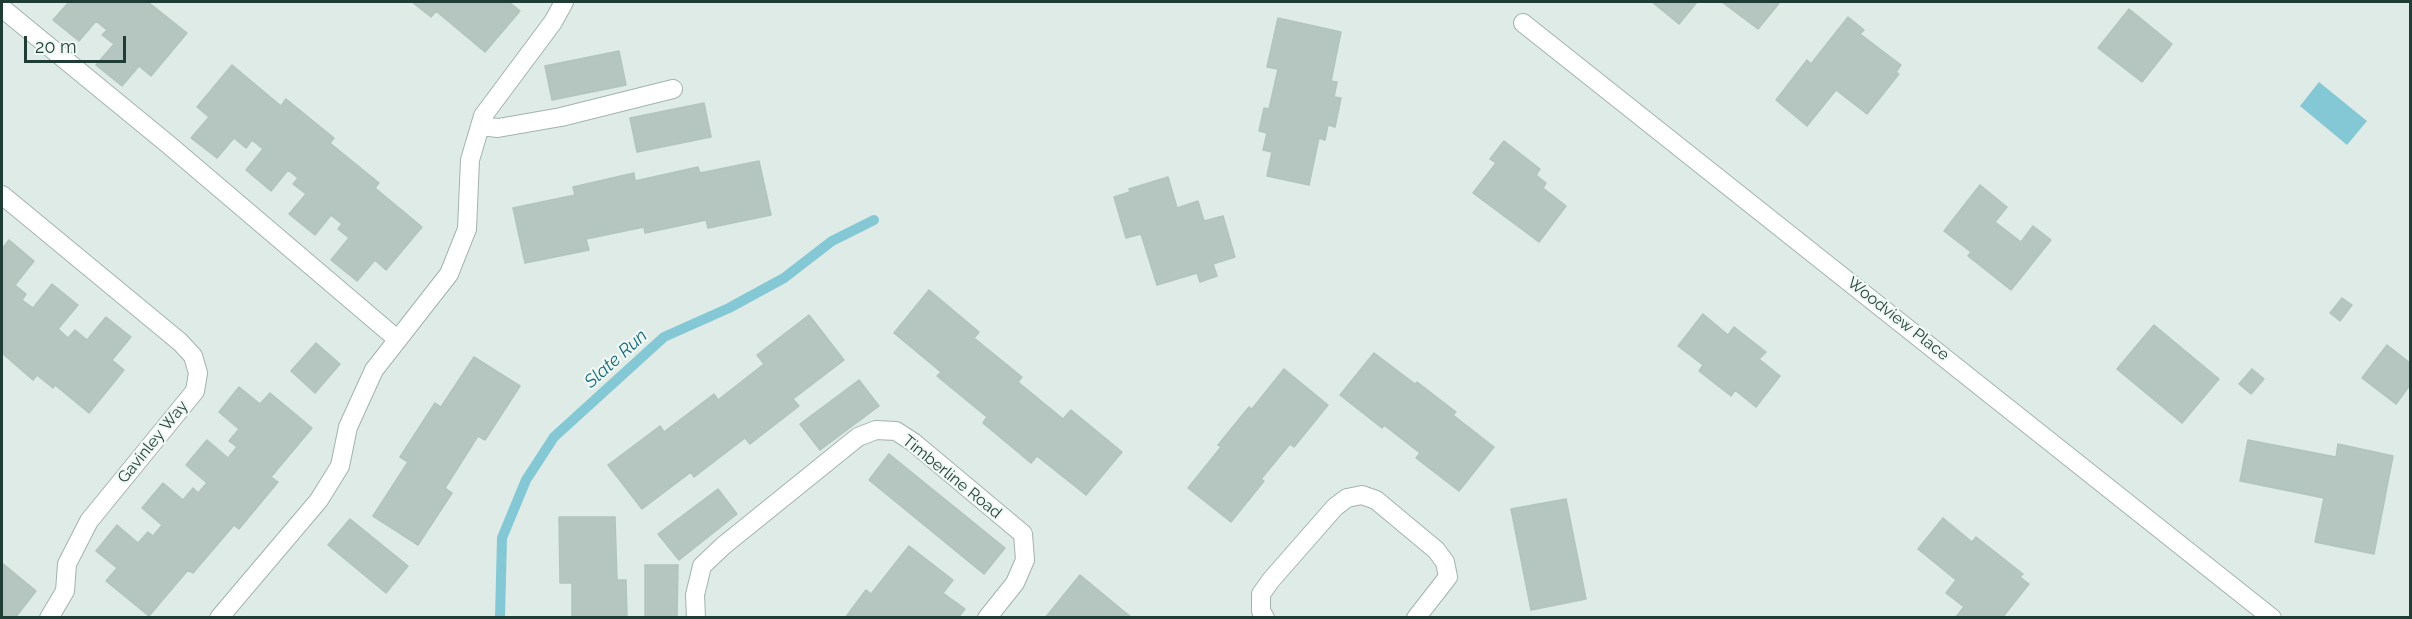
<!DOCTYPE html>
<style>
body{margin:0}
#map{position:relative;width:2412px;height:619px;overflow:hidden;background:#dfebe6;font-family:Raleway,sans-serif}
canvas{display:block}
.frame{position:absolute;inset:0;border:3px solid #1f3c35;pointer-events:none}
.scale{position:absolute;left:24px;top:36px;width:102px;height:27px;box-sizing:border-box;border:3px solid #1f3c35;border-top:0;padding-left:8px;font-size:18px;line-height:21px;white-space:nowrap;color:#1f3c35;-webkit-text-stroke:4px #f0f8f4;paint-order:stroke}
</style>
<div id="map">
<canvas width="2412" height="619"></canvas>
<div class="frame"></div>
<div class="scale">20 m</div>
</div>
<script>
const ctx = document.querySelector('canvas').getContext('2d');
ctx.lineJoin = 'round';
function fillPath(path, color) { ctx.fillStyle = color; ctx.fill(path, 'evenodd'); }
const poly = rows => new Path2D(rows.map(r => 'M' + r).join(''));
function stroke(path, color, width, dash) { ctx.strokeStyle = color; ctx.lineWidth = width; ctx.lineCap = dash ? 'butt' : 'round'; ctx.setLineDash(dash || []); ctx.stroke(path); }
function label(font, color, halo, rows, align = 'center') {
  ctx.font = font + ' Raleway,sans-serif'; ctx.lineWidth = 4.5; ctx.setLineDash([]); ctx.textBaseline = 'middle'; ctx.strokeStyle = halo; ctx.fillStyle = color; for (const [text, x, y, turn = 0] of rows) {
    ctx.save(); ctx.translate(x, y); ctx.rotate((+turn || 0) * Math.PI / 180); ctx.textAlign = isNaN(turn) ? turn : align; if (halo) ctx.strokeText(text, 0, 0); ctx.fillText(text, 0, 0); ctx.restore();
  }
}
fillPath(poly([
 [2319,82,2367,121,2347,145,2300,106]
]), '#83c8d4');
stroke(poly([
 [500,618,502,538,526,480,554,437,664,337,729,308,784,278,832,241,874,220]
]), '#83c8d4', 10);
const building = poly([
 [69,2,148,2,187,33,151,76,139,66,122,86,96,65,114,44,102,35,107,30,96,21,79,41,53,20,69,2],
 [412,2,509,2,520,11,485,52,436,11,431,17,412,2],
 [1652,2,1697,2,1679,24,1652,2],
 [1722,2,1780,2,1758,29,1722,2],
 [2129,9,2172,44,2142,82,2098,48,2129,9],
 [1848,17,1864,30,1860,34,1901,65,1896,72,1899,74,1867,114,1836,90,1807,126,1776,100,1807,60,1811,64,1848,17],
 [1278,18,1341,32,1331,81,1337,82,1334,97,1341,98,1335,127,1328,125,1325,140,1319,138,1309,185,1267,176,1272,152,1263,150,1267,133,1259,131,1264,108,1269,109,1278,69,1267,67,1278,18],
 [619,51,626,85,552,100,545,66,619,51],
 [232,65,281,106,286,99,334,138,330,143,379,183,375,188,422,227,386,270,375,260,357,281,331,260,349,238,338,229,342,224,331,215,315,235,289,214,306,194,293,184,298,178,288,170,271,191,246,170,263,149,252,140,246,148,234,138,217,158,191,138,209,117,197,107,232,65],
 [704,103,711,137,637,152,630,118,704,103],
 [1504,141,1540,169,1536,175,1546,183,1543,188,1566,206,1539,242,1473,193,1496,163,1490,159,1504,141],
 [759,161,771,215,708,228,706,220,645,233,644,227,586,239,589,250,525,263,513,208,575,195,573,187,634,173,635,181,698,167,700,173,759,161],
 [1168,177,1177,208,1198,201,1204,221,1223,216,1235,257,1213,264,1217,276,1200,282,1197,273,1157,285,1141,234,1126,238,1114,197,1130,192,1129,189,1168,177],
 [1980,185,2007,207,1995,222,2021,242,2033,226,2051,240,2011,290,1968,256,1971,252,1944,231,1980,185],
 [9,240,34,261,15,285,26,294,22,300,33,308,52,284,78,305,58,329,68,338,75,330,87,340,106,317,131,337,112,360,124,370,89,413,55,385,53,388,37,375,33,380,2,353,2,249,9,240],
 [929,290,979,332,974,338,1022,377,1018,382,1063,419,1071,410,1122,452,1086,495,1037,456,1031,463,983,423,987,417,937,376,941,372,894,333,929,290],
 [2342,298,2352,305,2340,321,2330,313,2342,298],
 [1703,314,1728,335,1734,327,1766,352,1759,359,1780,376,1756,407,1735,390,1731,396,1699,371,1703,365,1678,346,1703,314],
 [809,315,844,360,793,399,799,406,750,444,745,438,694,477,691,472,642,509,608,465,660,426,664,432,714,394,718,400,764,364,757,355,809,315],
 [2154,325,2219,379,2182,423,2117,369,2154,325],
 [316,343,340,364,315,393,291,371,316,343],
 [2387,345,2410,363,2410,385,2396,404,2362,378,2387,345],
 [1374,353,1415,384,1417,382,1456,412,1453,415,1494,447,1459,491,1416,458,1420,453,1384,425,1382,428,1340,395,1374,353],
 [474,357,520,386,485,440,478,436,445,488,452,493,418,545,373,516,408,462,400,457,435,403,441,407,474,357],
 [1284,369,1328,405,1294,447,1290,444,1261,479,1264,481,1231,522,1188,488,1221,447,1218,445,1249,407,1252,409,1284,369],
 [2252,369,2264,379,2251,394,2239,384,2252,369],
 [859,380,879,406,820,450,800,424,859,380],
 [239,387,260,404,270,393,312,428,271,477,278,482,239,529,234,525,193,573,188,570,149,616,106,581,117,568,96,551,117,525,138,543,148,532,153,536,162,525,142,508,163,483,183,500,193,488,198,493,207,483,186,465,207,440,228,458,237,447,229,441,239,429,219,412,239,387],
 [2248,440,2336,457,2338,444,2393,456,2374,554,2315,542,2324,498,2240,481,2248,440],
 [889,454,1005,548,984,574,869,480,889,454],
 [718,489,737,514,679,560,658,534,718,489],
 [1566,499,1586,599,1531,610,1511,509,1566,499],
 [559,517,615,517,617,580,626,580,627,618,572,618,572,583,560,583,559,517],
 [1943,518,1972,542,1976,537,2023,574,2020,577,2029,584,2002,618,1955,618,1964,607,1946,593,1956,580,1918,549,1943,518],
 [350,519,408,566,386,593,328,545,350,519],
 [909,546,953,580,943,593,965,609,958,618,845,618,866,590,871,594,909,546],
 [2,563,36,591,15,618,2,618,2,563],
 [645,565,678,565,677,618,645,618,645,565],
 [1080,575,1132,618,1045,618,1080,575]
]);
fillPath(building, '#b4c6bf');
stroke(building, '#b1c5bd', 1.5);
const minor = poly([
 [2,8,169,145,397,339],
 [1523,23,2272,618],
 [480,126,498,128,561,117,673,89],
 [2,195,180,342,193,356,198,373,195,391,89,521,67,564,65,591,49,618],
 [219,618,319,500,340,466,348,427,374,370,449,274,467,229,470,160,483,116,553,22,564,2],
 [696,618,695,595,702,566,723,546,858,437,876,430,896,431,913,442,1023,534,1025,560,1015,583,987,618],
 [1265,618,1261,611,1261,594,1271,580,1335,507,1347,498,1362,495,1376,500,1436,550,1445,562,1448,577,1416,618]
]);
stroke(minor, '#a2b3ad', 20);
stroke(minor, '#fff', 18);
label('16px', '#1f3c35', '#f0f8f4', [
 ["Woodview Place",1898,319,38],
 ["Gavinley Way",153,442,-51],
 ["Timberline Road",952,477,39]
]);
label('italic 18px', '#166a7b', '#f0f8f4', [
 ["Slate Run",616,359,-42]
]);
</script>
